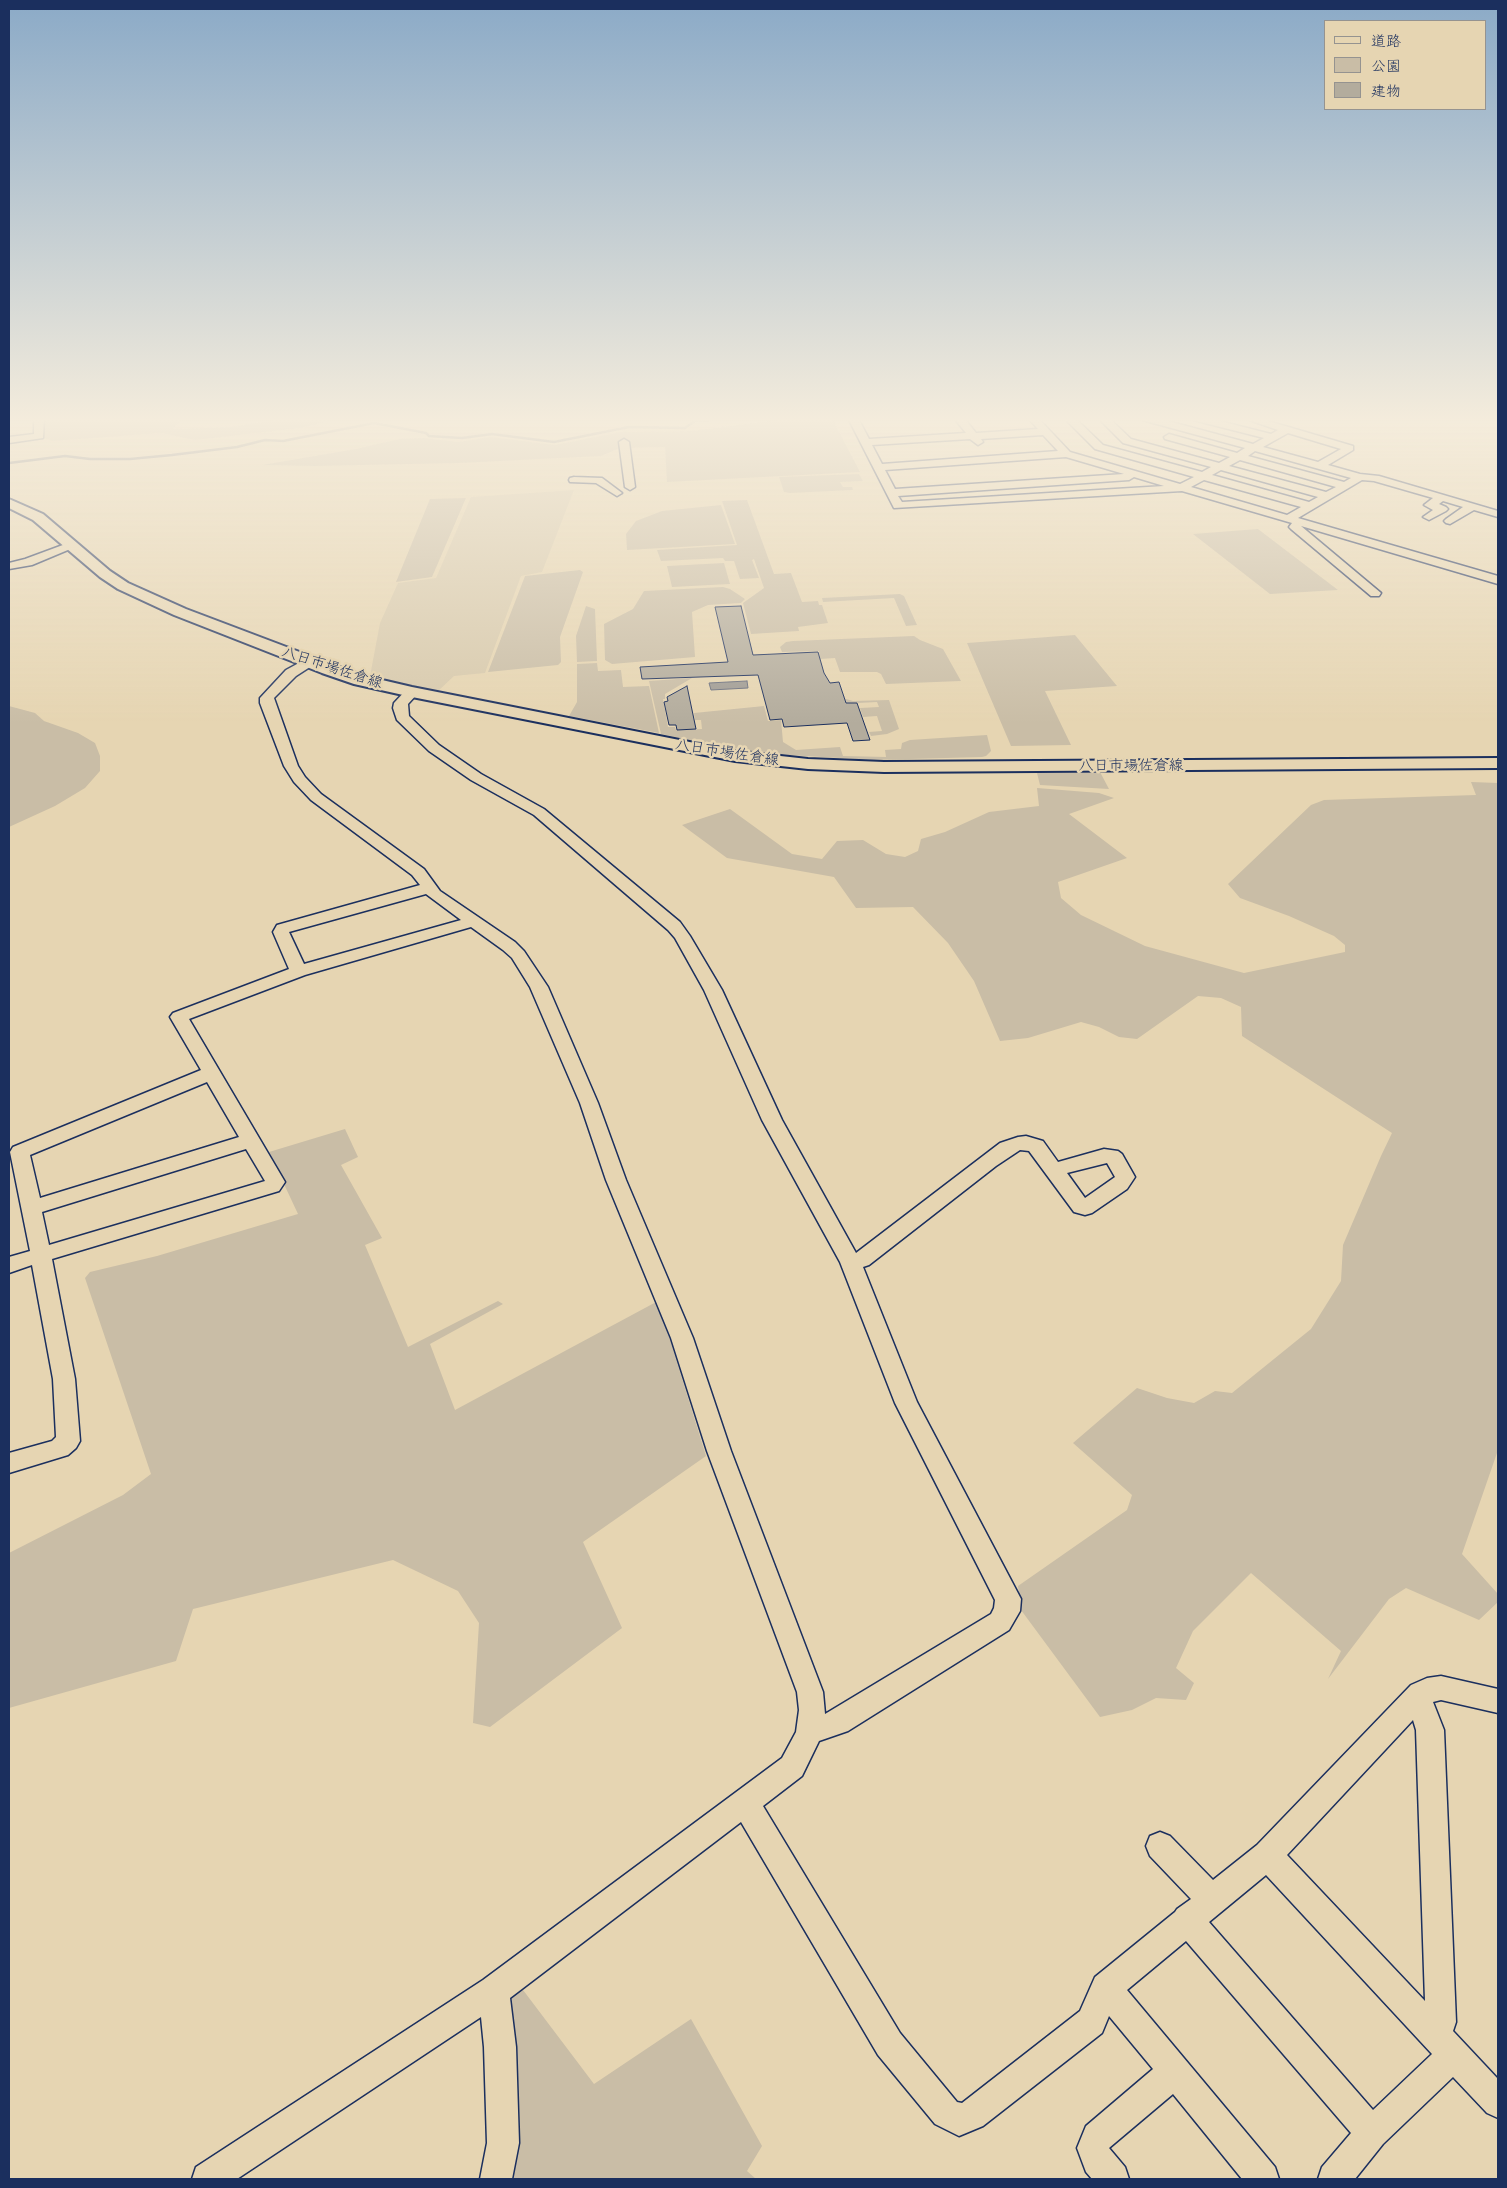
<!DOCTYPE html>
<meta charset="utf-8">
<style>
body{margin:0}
#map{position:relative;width:1507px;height:2188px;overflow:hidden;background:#e6d5b2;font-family:"Balsamiq Sans","Klee One",sans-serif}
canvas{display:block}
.frame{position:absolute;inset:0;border:10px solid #1b2f5e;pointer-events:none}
.legend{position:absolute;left:1324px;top:20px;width:162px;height:90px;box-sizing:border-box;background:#e6d5b2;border:1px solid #959390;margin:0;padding:6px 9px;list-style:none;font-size:15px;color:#1b2f5e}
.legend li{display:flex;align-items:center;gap:10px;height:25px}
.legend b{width:25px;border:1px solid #959390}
</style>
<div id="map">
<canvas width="1507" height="2188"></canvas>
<div class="frame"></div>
<ul class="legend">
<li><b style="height:6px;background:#e6d5b2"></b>道路</li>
<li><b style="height:14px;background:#c9bda6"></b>公園</li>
<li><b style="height:14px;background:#b3ac9d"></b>建物</li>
</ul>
</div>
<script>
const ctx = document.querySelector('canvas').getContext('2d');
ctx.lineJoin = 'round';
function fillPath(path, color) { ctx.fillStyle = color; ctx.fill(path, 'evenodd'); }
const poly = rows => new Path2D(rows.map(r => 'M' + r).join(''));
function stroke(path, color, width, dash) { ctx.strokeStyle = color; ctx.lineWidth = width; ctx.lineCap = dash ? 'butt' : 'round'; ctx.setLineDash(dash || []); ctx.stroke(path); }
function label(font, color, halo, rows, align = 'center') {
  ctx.font = font + ' "Balsamiq Sans","Klee One",sans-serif'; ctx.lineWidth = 5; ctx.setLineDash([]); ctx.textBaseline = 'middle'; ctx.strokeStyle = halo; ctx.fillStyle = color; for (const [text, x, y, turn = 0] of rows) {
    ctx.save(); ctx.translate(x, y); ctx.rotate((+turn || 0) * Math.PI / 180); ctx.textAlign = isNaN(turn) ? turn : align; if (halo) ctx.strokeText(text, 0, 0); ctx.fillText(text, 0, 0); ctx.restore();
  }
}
fillPath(poly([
 [574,490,542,572,521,576,485,673,454,676,437,692,370,676,380,623,398,583,436,578,471,497]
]), '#d7c9ac');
fillPath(poly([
 [45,418,182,418,173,429,232,427,287,418,339,418,301,428,195,440,161,433,52,441,42,437],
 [794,418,832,418,860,472,667,482,665,447,620,448,601,456,459,463,315,466,262,465,356,449,399,439,424,438,458,442,491,437,555,445,621,432,691,431],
 [859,474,863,481,840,482,843,487,852,487,853,490,790,493,784,492,779,477],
 [466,498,432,577,396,582,430,499],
 [747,500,774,574,791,573,802,602,818,601,819,605,822,605,828,623,798,627,799,631,751,634,743,603,764,588,754,559,752,560,759,578,740,579,734,561,725,561,723,558,661,561,657,550,737,545,722,501],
 [721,505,735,544,627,550,626,534,636,521,662,511],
 [1258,529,1338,590,1270,594,1193,534],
 [724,563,730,584,672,587,667,566],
 [580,570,583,572,560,637,561,662,558,665,488,672,525,576],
 [723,587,730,589,745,599,741,603,708,605,692,612,695,657,612,664,605,660,604,624,633,609,644,591],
 [900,594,904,596,917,625,906,626,894,598,823,602,822,598],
 [586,606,595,609,597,661,577,662,576,636],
 [1075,635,1117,686,1045,691,1071,745,1011,746,967,643],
 [914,636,920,640,943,649,961,681,886,684,881,674,877,672,840,672,835,658,820,659,819,651,782,652,780,647,786,642,793,641],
 [597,663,598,671,621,670,623,687,649,686,659,733,569,716,577,702,577,664],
 [692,678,665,694,665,699,663,699,668,727,675,727,676,730,702,729,701,720,695,720,694,713,764,706,768,721,781,720,783,742,796,750,840,747,843,756,886,757,885,750,901,749,902,743,910,740,987,735,991,751,986,756,982,757,873,760,788,755,724,747,661,734,649,681],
 [845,696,843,698,853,701,889,700,899,729,887,734,871,736,869,732,882,731,877,716,863,717,860,708,879,707,877,702,839,704,839,697],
 [9,706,35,713,44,721,78,733,95,743,100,756,100,771,85,788,55,806,9,827],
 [1100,772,1109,789,1040,785,1037,773],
 [1471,782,1498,783,1498,1450,1462,1554,1498,1594,1498,1602,1479,1620,1406,1588,1389,1599,1328,1679,1341,1651,1251,1573,1193,1631,1176,1668,1194,1683,1186,1700,1156,1698,1132,1710,1100,1717,1021,1610,1018,1586,1127,1510,1132,1495,1073,1443,1137,1388,1167,1398,1194,1403,1215,1391,1232,1393,1311,1329,1341,1281,1343,1245,1381,1156,1392,1133,1242,1036,1241,1007,1221,998,1198,996,1137,1039,1119,1037,1099,1027,1081,1022,1028,1038,1000,1041,974,981,948,943,913,907,856,908,834,877,727,858,682,825,730,809,792,854,822,859,837,841,863,840,886,854,905,857,918,851,921,839,945,832,989,812,1039,806,1037,788,1099,793,1114,798,1069,814,1127,858,1058,882,1061,898,1081,915,1145,946,1244,973,1345,952,1345,945,1334,936,1289,916,1240,898,1228,884,1311,805,1324,800,1476,795],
 [345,1129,358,1157,341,1165,382,1238,365,1245,408,1347,498,1301,503,1304,430,1344,455,1410,658,1301,706,1456,583,1542,622,1628,490,1727,473,1723,479,1623,458,1591,393,1560,193,1609,176,1661,9,1708,9,1553,123,1495,151,1474,85,1278,90,1272,157,1256,298,1214,269,1152],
 [520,1986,594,2084,691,2019,762,2146,747,2171,756,2179,510,2179,515,2148,506,1999]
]), '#c9bda6');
const water = poly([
 [747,681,748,688,711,690,709,683,747,681]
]);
fillPath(water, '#a09c95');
stroke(water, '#6b707f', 1);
stroke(poly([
 [9,463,65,456,90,459,130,459,172,455,237,447,265,440,283,441,374,423,426,433,429,436,462,438,492,434,554,442,629,427,685,428,695,421,759,418]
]), '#6b707f', 2.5);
const building = poly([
 [741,606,753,655,818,652,824,673,830,683,839,682,846,703,857,703,870,740,853,741,847,723,784,727,782,719,770,720,758,675,642,679,640,667,728,662,715,607,741,606],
 [687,686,696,729,677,730,676,725,669,725,664,702,668,701,667,697,687,686]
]);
fillPath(building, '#b3ac9d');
stroke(building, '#1b2f5e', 1);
const minor = poly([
 [34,418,44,418,43,438,9,443,9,437,34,434,34,418],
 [848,418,858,418,869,439,966,433,954,418,964,418,976,433,1038,429,1028,418,1038,418,1070,452,1180,484,1194,477,1095,449,1064,418,1075,418,1103,445,1202,472,1211,467,1123,443,1098,418,1109,418,1131,439,1219,463,1230,457,1165,439,1164,437,1169,434,1237,453,1245,448,1142,420,1141,418,1157,418,1253,444,1264,438,1193,420,1192,418,1208,418,1271,434,1278,430,1243,418,1258,418,1353,446,1353,450,1328,465,1360,474,1379,476,1498,511,1498,517,1474,510,1450,524,1446,523,1444,521,1446,519,1463,507,1443,501,1439,504,1446,507,1448,509,1446,511,1429,520,1423,517,1433,510,1424,505,1433,498,1374,481,1362,480,1298,518,1498,576,1498,584,1301,526,1381,593,1379,596,1371,596,1291,529,1289,527,1292,523,1182,491,894,508,848,418],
 [1288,433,1341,449,1318,462,1263,447,1288,433],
 [1043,435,1058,451,882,464,872,445,970,439,978,445,983,442,981,439,1043,435],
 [1255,451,1351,478,1344,482,1248,456,1255,451],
 [1066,457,1124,474,895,489,885,470,1066,457],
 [1240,460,1336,487,1326,492,1229,466,1240,460],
 [1221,470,1318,497,1309,502,1212,475,1221,470],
 [1134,477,1164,486,902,502,898,496,1129,480,1134,477],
 [1204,480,1301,507,1287,515,1191,487,1204,480],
 [624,439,629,442,635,487,630,490,625,487,619,442,624,439],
 [574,477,602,478,622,493,617,496,596,483,570,482,569,480,570,478,574,477],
 [71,542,75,543,77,545,75,547,32,565,9,569,9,563,25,559,71,542],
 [308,658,313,659,315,662,313,665,296,676,274,698,298,766,305,777,321,794,424,869,440,891,515,942,524,951,548,987,598,1103,626,1180,693,1338,731,1451,823,1692,825,1714,991,1614,994,1608,995,1600,895,1403,840,1262,762,1120,704,990,675,938,668,930,534,815,471,780,429,751,397,720,393,708,394,703,407,689,417,689,419,692,408,704,409,716,439,745,481,774,544,809,680,922,690,936,722,990,782,1120,856,1253,1000,1143,1018,1137,1026,1136,1043,1141,1058,1162,1104,1149,1118,1151,1122,1154,1135,1177,1127,1189,1092,1213,1085,1215,1074,1212,1029,1151,1020,1150,996,1166,869,1265,863,1267,917,1402,1021,1599,1020,1611,1009,1630,848,1731,819,1741,802,1776,763,1806,900,2033,957,2102,962,2103,1080,2011,1095,1977,1175,1912,1177,1909,1191,1899,1150,1856,1146,1846,1150,1836,1160,1832,1170,1836,1213,1880,1257,1845,1411,1685,1427,1678,1441,1676,1498,1689,1498,1713,1441,1700,1433,1702,1444,1730,1456,2022,1453,2031,1498,2079,1498,2118,1487,2113,1453,2077,1383,2144,1355,2179,1318,2179,1322,2167,1351,2133,1186,1941,1127,1990,1275,2167,1279,2179,1242,2179,1173,2094,1109,2148,1125,2167,1129,2179,1092,2179,1086,2172,1077,2148,1086,2126,1153,2069,1109,2016,1102,2033,983,2126,959,2136,935,2124,878,2055,741,1822,510,1998,516,2047,519,2143,512,2179,480,2179,487,2143,484,2047,481,2017,237,2179,192,2179,196,2167,483,1980,782,1758,796,1732,799,1710,797,1692,707,1451,671,1338,606,1180,580,1103,530,987,512,958,503,950,471,927,305,975,189,1019,285,1182,279,1191,52,1259,75,1379,80,1441,76,1448,68,1455,9,1473,9,1453,52,1441,56,1437,53,1379,32,1265,9,1273,9,1257,30,1251,10,1152,13,1147,201,1070,170,1017,173,1013,289,969,273,932,277,925,420,885,412,875,311,800,294,782,284,766,260,703,260,698,286,670,308,658],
 [426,894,461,920,304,964,289,932,426,894],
 [207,1082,239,1137,40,1198,30,1155,207,1082],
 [246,1149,265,1181,49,1245,42,1212,246,1149],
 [1107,1163,1115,1177,1085,1198,1067,1173,1107,1163],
 [1413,1720,1416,1730,1425,2001,1287,1855,1413,1720],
 [1266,1875,1432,2054,1373,2110,1209,1922,1266,1875]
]);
const major = poly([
 [9,499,43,514,110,571,128,583,186,609,334,665,365,676,412,687,735,751,808,759,884,762,1498,758,1498,768,884,772,808,769,735,761,412,697,354,684,322,673,174,615,118,589,100,577,33,520,9,508,9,499]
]);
stroke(minor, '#1b2f5e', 3);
stroke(major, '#1b2f5e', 4);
fillPath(minor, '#e6d5b2');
fillPath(major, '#e6d5b2');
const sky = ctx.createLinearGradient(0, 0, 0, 724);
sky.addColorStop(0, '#8baac7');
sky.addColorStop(0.58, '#f4ecdc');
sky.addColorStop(1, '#f4ecdc00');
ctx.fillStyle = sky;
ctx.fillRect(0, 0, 1507, 724);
label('15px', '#1b2f5e', '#e6d5b2', [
 ["八日市場佐倉線",332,668,18],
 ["八日市場佐倉線",727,753,9],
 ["八日市場佐倉線",1131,766]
]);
</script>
